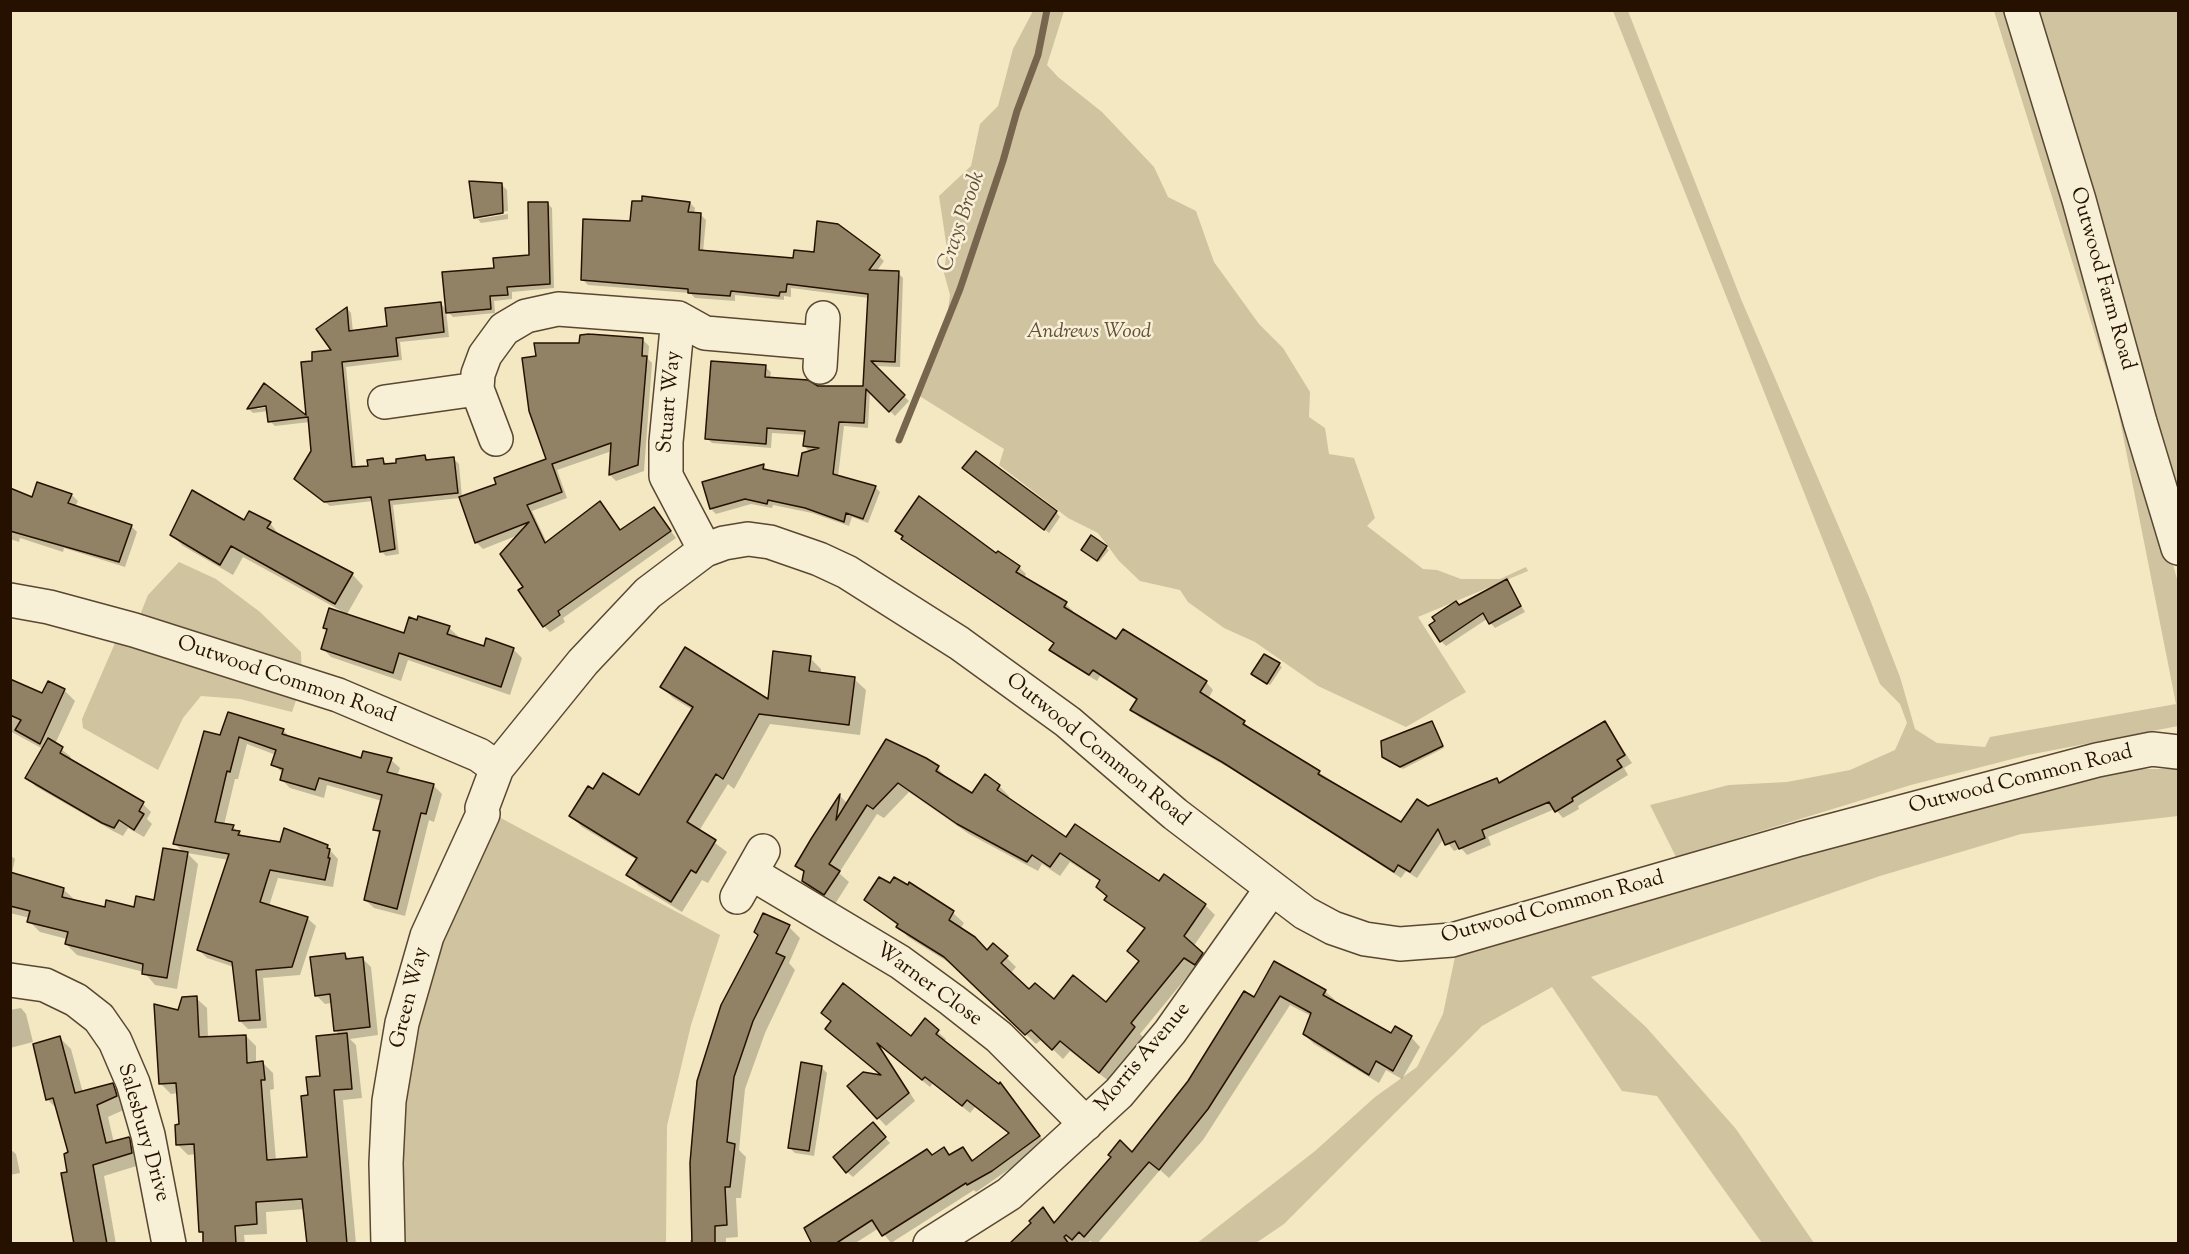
<!DOCTYPE html>
<style>
body{margin:0}
#map{position:relative;width:2189px;height:1254px;overflow:hidden;background:#f3e8c1;font-family:"Sorts Mill Goudy",serif}
canvas{display:block}
.frame{position:absolute;inset:0;border:12px solid #261101;pointer-events:none}
</style>
<div id="map">
<canvas width="2189" height="1254"></canvas>
<div class="frame"></div>
</div>
<script>
const ctx = document.querySelector('canvas').getContext('2d');
ctx.lineJoin = 'round';
function fillPath(path, color) { ctx.fillStyle = color; ctx.fill(path, 'evenodd'); }
const poly = rows => new Path2D(rows.map(r => 'M' + r).join(''));
function stroke(path, color, width, dash) { ctx.strokeStyle = color; ctx.lineWidth = width; ctx.lineCap = dash ? 'butt' : 'round'; ctx.setLineDash(dash || []); ctx.stroke(path); }
function label(font, color, halo, rows, align = 'center') {
  ctx.font = font + ' "Sorts Mill Goudy",serif'; ctx.lineWidth = 5; ctx.setLineDash([]); ctx.textBaseline = 'middle'; ctx.strokeStyle = halo; ctx.fillStyle = color; for (const [text, x, y, turn = 0] of rows) {
    ctx.save(); ctx.translate(x, y); ctx.rotate((+turn || 0) * Math.PI / 180); ctx.textAlign = isNaN(turn) ? turn : align; if (halo) ctx.strokeText(text, 0, 0); ctx.fillText(text, 0, 0); ctx.restore();
  }
}
fillPath(poly([
 [1033,11,1064,11,1047,65,1058,77,1102,112,1154,167,1168,197,1196,211,1214,262,1259,324,1283,348,1310,392,1309,417,1325,428,1329,454,1354,458,1375,518,1367,526,1423,569,1437,570,1461,579,1500,579,1526,567,1528,571,1418,617,1466,692,1406,727,1318,686,1255,642,1224,628,1188,602,1180,590,1140,581,1119,561,1098,533,1068,518,999,465,1004,449,918,395,946,325,950,295,944,273,947,249,939,196,971,166,980,124,998,106,1013,49],
 [1613,11,1628,11,1741,299,1869,597,1900,677,1915,729,1937,743,1985,747,1990,737,2176,704,2117,405,1994,11,2017,11,2135,421,2178,583,2178,726,2028,755,1911,785,1676,857,1650,805,1729,785,1787,782,1850,770,1895,750,1907,723,1900,704,1880,684],
 [2021,11,2178,11,2178,564,2140,418],
 [179,562,216,579,260,612,301,652,302,683,292,712,240,699,201,696,183,718,158,770,83,728,82,719,122,627,134,630,148,595],
 [2128,769,2178,769,2178,816,2021,834,1880,876,1591,977,1646,1027,1736,1129,1814,1243,1762,1243,1657,1096,1622,1091,1552,987,1482,1026,1284,1224,1256,1243,1196,1244,1315,1151,1375,1097,1417,1067,1443,1014,1456,952,1758,858],
 [482,808,720,935,691,1025,667,1126,666,1243,388,1244,389,1101]
]), '#d0c3a0');
fillPath(poly([
 [501,184,507,190,508,211,478,216,478,219,508,214,508,219,481,223,476,217],
 [644,198,690,203,695,208,694,214,701,215,706,220,703,252,794,260,879,256,884,261,876,272,898,273,903,278,900,367,873,366,909,401,895,416,870,391,868,428,844,426,838,477,875,487,880,492,868,523,852,517,849,526,812,513,773,505,772,508,751,504,716,514,711,509,704,483,763,466,768,470,799,478,810,452,804,446,806,435,772,433,771,448,712,443,707,438,765,367,771,372,770,379,818,387,864,387,869,298,791,288,791,297,784,296,784,300,735,295,735,301,695,298,690,293,588,285,583,280,632,223],
 [547,203,552,208,554,288,512,292,512,299,494,301,495,313,453,317,446,310,449,337,400,342,402,360,346,367,356,468,369,467,383,460,388,465,424,456,430,462,454,459,459,464,462,498,498,485,548,459,581,345,643,340,649,346,648,359,652,363,644,471,616,481,610,475,612,451,557,470,567,498,532,511,547,543,600,503,621,531,659,515,676,538,563,618,565,622,550,632,544,626,525,587,521,534,483,549,476,542,460,498,393,505,399,554,386,556,381,551,373,501,330,506,301,484,313,452,310,422,275,426,270,421,268,411,253,413,249,409,264,386,308,419,302,364,314,363,334,351,347,308,351,313,353,332,389,328,441,304,448,311,496,269,531,257],
 [257,406,274,406,257,409],
 [969,473,1056,512,1060,517,1049,533],
 [10,490,33,499,72,495,78,501,75,507,131,526,137,532,125,567,64,548,63,552,20,538,19,542,10,539],
 [244,522,270,523,280,536,352,574,363,586,346,616,405,635,449,628,458,636,457,639,485,648,513,649,522,658,510,695,408,660,401,681,331,657,322,648,328,631,324,627,345,613,243,557,233,575,183,546,171,534],
 [897,530,997,555,1019,567,1026,574,1024,578,1066,604,1073,611,1071,614,1116,642,1206,682,1213,690,1208,699,1244,722,1251,730,1401,824,1427,808,1497,780,1501,784,1605,723,1632,763,1624,768,1628,775,1578,806,1579,809,1563,818,1555,809,1488,837,1491,845,1467,855,1461,848,1454,851,1444,838,1417,878,1406,871,1401,878,1231,769,1139,717,1132,710,1138,701,1100,676,1097,681,1058,657,1051,650,1054,644,911,546],
 [1092,537,1109,550,1099,562,1085,552],
 [1506,581,1525,612,1495,628,1487,619,1446,646,1441,641,1460,607],
 [1265,656,1282,667,1270,685,1256,676],
 [810,658,821,669,821,674,854,679,866,690,860,735,770,724,734,789,728,784,699,831,727,852,708,883,702,880,682,912,639,886,628,875,637,860,582,827,571,816,593,791,640,797,693,710,673,698,662,687,769,702],
 [10,681,43,695,64,690,75,701,55,744,71,757,69,760,143,804,151,812,147,819,152,824,144,837,128,828,123,836,113,831,35,786,27,777,43,749,10,731],
 [1432,722,1444,748,1403,769,1387,760],
 [283,730,292,739,362,759,364,752,391,760,400,768,397,776,433,785,442,794,434,822,429,820,405,916,374,908,365,900,381,835,375,829,382,801,327,785,324,798,290,788,282,780,284,774,273,764,276,755,247,744,238,779,235,779,224,825,233,827,244,837,327,847,338,859,333,887,278,878,269,906,307,918,316,926,300,975,263,978,267,1028,248,1029,240,1021,234,967,207,958,199,950,229,860,187,853,198,864,177,989,155,985,144,972,77,955,66,944,67,939,40,932,29,921,30,918,10,913,10,855,15,859,12,873,63,889,75,900,106,909,135,909,156,901,183,852,175,844,221,737],
 [887,741,938,768,947,779,973,795,999,786,1009,796,1008,799,1067,839,1205,905,1215,915,1193,947,1212,964,1205,974,1195,967,1140,1034,1144,1038,1110,1082,1070,1051,1063,1059,1042,1039,1036,1044,956,967,908,937,898,926,866,900,890,885,908,887,910,885,953,913,964,923,960,929,987,952,1006,957,1016,967,1010,974,1029,991,1054,1001,1106,1004,1140,962,1129,951,1145,930,1106,900,1108,898,1098,887,1101,882,1070,862,1060,876,1042,864,1038,871,969,834,909,792,884,818,877,814,839,873,849,882,835,904,814,891,803,881,805,873,797,865,840,796,848,804],
 [789,927,800,938,789,963,795,970,765,1033,745,1089,739,1150,746,1157,741,1198,736,1198,738,1237,726,1238,726,1244,690,1244,690,1240,694,1240,699,1081],
 [345,954,350,960,362,958,371,967,378,1035,350,1039,356,1045,362,1098,343,1100,356,1244,308,1244,305,1209,266,1212,267,1234,244,1235,245,1244,203,1244,196,1154,188,1155,178,1145,181,1126,178,1093,171,1094,160,1083,179,1012,196,998,207,1008,208,1038,246,1036,256,1046,256,1064,263,1063,273,1073,274,1089,270,1090,276,1161,308,1158,310,1096,340,1035,336,1031,332,1003,325,1004,316,995],
 [1325,991,1335,1000,1333,1003,1391,1035,1411,1037,1420,1047,1402,1079,1386,1070,1379,1083,1314,1044,1304,1034,1311,1016,1290,1005,1203,1140,1169,1178,1160,1170,1097,1244,1090,1241,1087,1244,1011,1244,1033,1223,1043,1209,1056,1223,1132,1155,1254,999],
 [21,1008,26,1014,33,1042,10,1048,10,1010],
 [925,1021,946,1039,944,1042,1008,1092,1046,1144,976,1192,974,1190,891,1243,879,1228,854,1244,814,1244,944,1149,951,1156,963,1148,974,1161,1011,1134,976,1106,970,1113,933,1083,930,1087,880,1046,915,1101,886,1126,849,1087,884,1077,835,1036,911,1038],
 [60,1038,71,1049,83,1093,112,1085,124,1097,128,1108,108,1117,114,1143,129,1139,140,1150,143,1164,104,1176,116,1244,76,1244,68,1173,70,1153,58,1110,47,1099],
 [821,1067,827,1073,814,1156,795,1153,790,1148],
 [878,1130,890,1143,853,1177,847,1172],
 [10,1149,16,1154,20,1173,10,1175]
]), '#0003');
stroke(poly([
 [899,440,960,289,1003,161,1017,111,1038,55,1047,10]
]), '#77664d', 7);
const building = poly([
 [469,181,502,183,503,213,474,218,469,181],
 [642,196,690,202,688,212,701,213,699,250,793,258,794,250,814,252,817,221,838,224,880,255,869,270,899,271,895,362,871,361,905,395,889,412,866,389,864,423,839,422,833,474,876,486,863,519,846,513,844,522,805,508,768,500,767,504,745,499,710,509,702,482,764,464,763,469,798,476,802,453,819,448,803,446,805,431,767,428,766,444,705,439,711,361,766,365,765,377,808,380,818,386,863,386,868,294,787,284,786,292,780,292,779,296,731,291,730,296,688,293,688,289,581,280,583,219,630,221,632,201,642,201,642,196],
 [528,202,548,202,550,284,507,287,508,295,490,296,491,309,446,313,442,272,494,268,493,258,529,255,528,202],
 [441,302,444,332,396,338,398,356,342,362,352,467,368,466,367,460,383,458,384,464,396,463,396,459,425,455,426,460,454,457,458,493,389,500,395,549,380,552,371,497,324,502,294,479,311,451,308,417,268,422,266,406,247,409,264,383,306,415,301,362,312,361,312,352,331,350,316,329,347,307,349,331,387,326,385,308,441,302],
 [589,334,643,338,642,356,647,356,638,465,609,475,611,443,552,464,562,492,527,505,545,543,600,501,620,530,654,507,671,531,558,611,560,615,543,627,518,590,523,587,500,554,529,522,475,543,459,497,496,484,494,478,546,459,529,411,522,358,536,356,534,343,579,343,580,335,589,334],
 [976,451,1057,511,1044,530,962,468,976,451],
 [37,482,72,494,68,503,132,525,119,562,10,531,10,488,32,497,37,482],
 [192,490,244,520,249,511,271,522,267,528,353,573,335,604,231,546,220,565,170,535,192,490],
 [919,496,996,553,998,551,1020,566,1016,572,1067,602,1064,607,1116,639,1123,629,1207,681,1200,692,1245,721,1243,724,1320,771,1318,774,1401,822,1417,799,1428,806,1497,778,1499,783,1605,721,1625,755,1617,760,1622,767,1572,798,1573,801,1555,812,1549,802,1482,830,1485,838,1459,849,1455,841,1445,845,1438,829,1410,872,1398,865,1394,872,1222,762,1130,710,1137,699,1093,670,1089,675,1049,650,1054,643,901,539,903,536,895,531,919,496],
 [1091,535,1107,546,1097,561,1081,550,1091,535],
 [1507,579,1521,606,1489,624,1483,613,1440,642,1429,625,1435,621,1432,617,1456,601,1459,605,1507,579],
 [329,608,404,633,409,617,417,620,418,616,450,626,447,634,484,646,486,638,514,648,501,687,399,653,393,673,321,649,327,629,323,628,329,608],
 [685,647,768,699,773,651,811,656,809,671,855,677,849,725,759,714,723,779,716,774,687,822,716,840,696,873,691,870,671,902,626,875,637,858,569,816,588,786,593,789,603,773,639,795,693,707,660,687,685,647],
 [1264,654,1280,663,1267,684,1251,674,1264,654],
 [10,679,42,693,48,681,65,689,40,744,15,730,21,720,10,715,10,679],
 [228,712,284,729,282,734,361,758,363,751,392,758,387,772,434,784,426,814,421,813,397,909,364,900,380,831,373,830,382,795,319,778,315,790,280,780,283,769,271,765,276,750,239,737,230,772,227,771,215,822,234,825,232,830,240,831,238,835,280,842,284,828,328,845,327,848,330,849,328,858,330,858,325,880,270,870,260,902,308,917,292,967,256,970,260,1020,239,1021,232,962,197,950,229,854,173,844,204,731,220,735,228,712],
 [1432,721,1443,746,1400,767,1382,757,1381,741,1432,721],
 [48,738,63,747,60,753,144,802,139,811,144,814,134,830,119,820,114,828,102,823,25,778,48,738],
 [886,739,926,758,939,766,936,771,972,793,985,774,1000,785,997,790,1066,837,1075,824,1159,881,1164,874,1206,904,1184,936,1203,953,1195,965,1184,958,1131,1023,1135,1027,1099,1073,1060,1041,1052,1050,1031,1030,1025,1035,944,957,896,927,898,924,864,900,879,877,890,883,894,877,908,885,909,882,954,911,949,920,975,937,987,950,993,943,1008,956,1001,963,1029,989,1035,983,1054,999,1073,975,1106,1002,1139,961,1127,951,1145,928,1104,900,1107,896,1096,887,1100,880,1060,853,1050,867,1032,855,1027,862,957,824,898,783,873,809,867,805,829,864,840,871,824,895,802,881,804,871,795,866,811,839,840,794,836,820,886,739],
 [163,848,188,852,167,978,142,974,143,964,65,944,68,932,27,922,30,911,10,906,10,872,64,888,62,897,105,907,106,900,134,907,136,896,154,900,163,848],
 [763,913,790,925,776,953,785,957,753,1021,734,1077,727,1142,735,1144,730,1187,725,1187,727,1225,715,1226,715,1244,692,1244,690,1163,697,1081,721,1005,758,935,754,932,763,913],
 [345,953,346,959,363,957,370,1027,334,1031,330,994,315,996,310,957,345,953],
 [1274,961,1326,990,1323,995,1391,1033,1395,1026,1412,1036,1393,1071,1376,1061,1369,1075,1303,1034,1311,1013,1280,996,1208,1109,1159,1170,1149,1162,1084,1237,1079,1232,1072,1240,1066,1235,1064,1237,1069,1244,1009,1244,1031,1223,1029,1221,1043,1207,1054,1223,1111,1157,1108,1155,1120,1140,1132,1152,1188,1081,1244,991,1254,997,1274,961],
 [843,983,911,1036,925,1018,939,1030,936,1034,999,1084,1000,1082,1040,1136,992,1171,967,1185,966,1183,882,1236,872,1220,835,1244,812,1244,804,1228,927,1149,932,1155,944,1147,949,1155,963,1147,972,1161,1009,1133,967,1100,962,1106,925,1077,922,1080,877,1043,909,1093,877,1119,847,1086,863,1072,881,1075,825,1029,831,1021,821,1013,843,983],
 [197,996,199,1037,246,1035,247,1063,263,1061,265,1080,261,1080,267,1160,307,1157,301,1096,308,1095,306,1077,320,1076,316,1036,347,1033,352,1089,334,1090,347,1244,307,1244,302,1199,256,1202,257,1224,235,1226,236,1244,203,1244,203,1232,199,1232,194,1144,176,1145,175,1125,179,1124,176,1083,159,1084,154,1004,178,1010,182,997,197,996],
 [60,1036,75,1093,113,1083,115,1089,117,1096,97,1105,106,1143,129,1137,130,1139,132,1153,93,1165,107,1244,74,1244,61,1173,67,1172,64,1154,68,1152,53,1098,46,1100,33,1044,60,1036],
 [801,1062,822,1066,809,1151,788,1148,801,1062],
 [873,1122,886,1137,846,1173,833,1157,873,1122]
]);
fillPath(building, '#918165');
stroke(building, '#261101', 1.5);
const minor = poly([
 [2021,10,2079,200,2140,422,2178,548],
 [678,318,666,442,666,476,705,550],
 [820,367,823,318],
 [385,402,477,389],
 [496,439,477,389,478,374,485,355,504,329,526,316,558,309,678,318,705,333,821,343],
 [10,600,49,607,134,630,338,695,479,755,497,768],
 [751,873,900,962,952,1000,999,1037,1086,1124],
 [737,897,763,851],
 [10,980,45,985,76,1000,99,1018,115,1041,133,1083,148,1135,169,1244],
 [388,1244,386,1163,389,1101,402,1023,427,936,483,814,482,808,497,768,583,662,648,593,705,550,724,543,748,539,770,542,819,559,847,572,959,643,1068,722,1175,814,1305,913,1333,928,1365,939,1400,944,1452,940,1800,839,2097,760,2152,749,2178,752],
 [930,1244,1009,1194,1119,1093,1170,1032,1272,888]
]);
stroke(minor, '#594731', 36);
stroke(minor, '#f7f0d7', 33);
label('21px', '#261101', '#f7f0d7', [
 ["Outwood Farm Road",2101,279,74],
 ["Stuart Way",671,402,-85],
 ["Outwood Common Road",286,681,19],
 ["Outwood Common Road",1097,751,39],
 ["Outwood Common Road",2021,781,-14],
 ["Outwood Common Road",1553,909,-15],
 ["Warner Close",928,986,36],
 ["Green Way",411,998,-76],
 ["Morris Avenue",1144,1058,-50],
 ["Salesbury Drive",142,1133,74]
]);
label('italic 21px', '#624f39', '#f7f0d7', [
 ["Andrews Wood",1089,333]
]);
label('italic 22px', '#63513a', '#f7f0d7', [
 ["Crays Brook",963,222,-71]
]);
</script>
